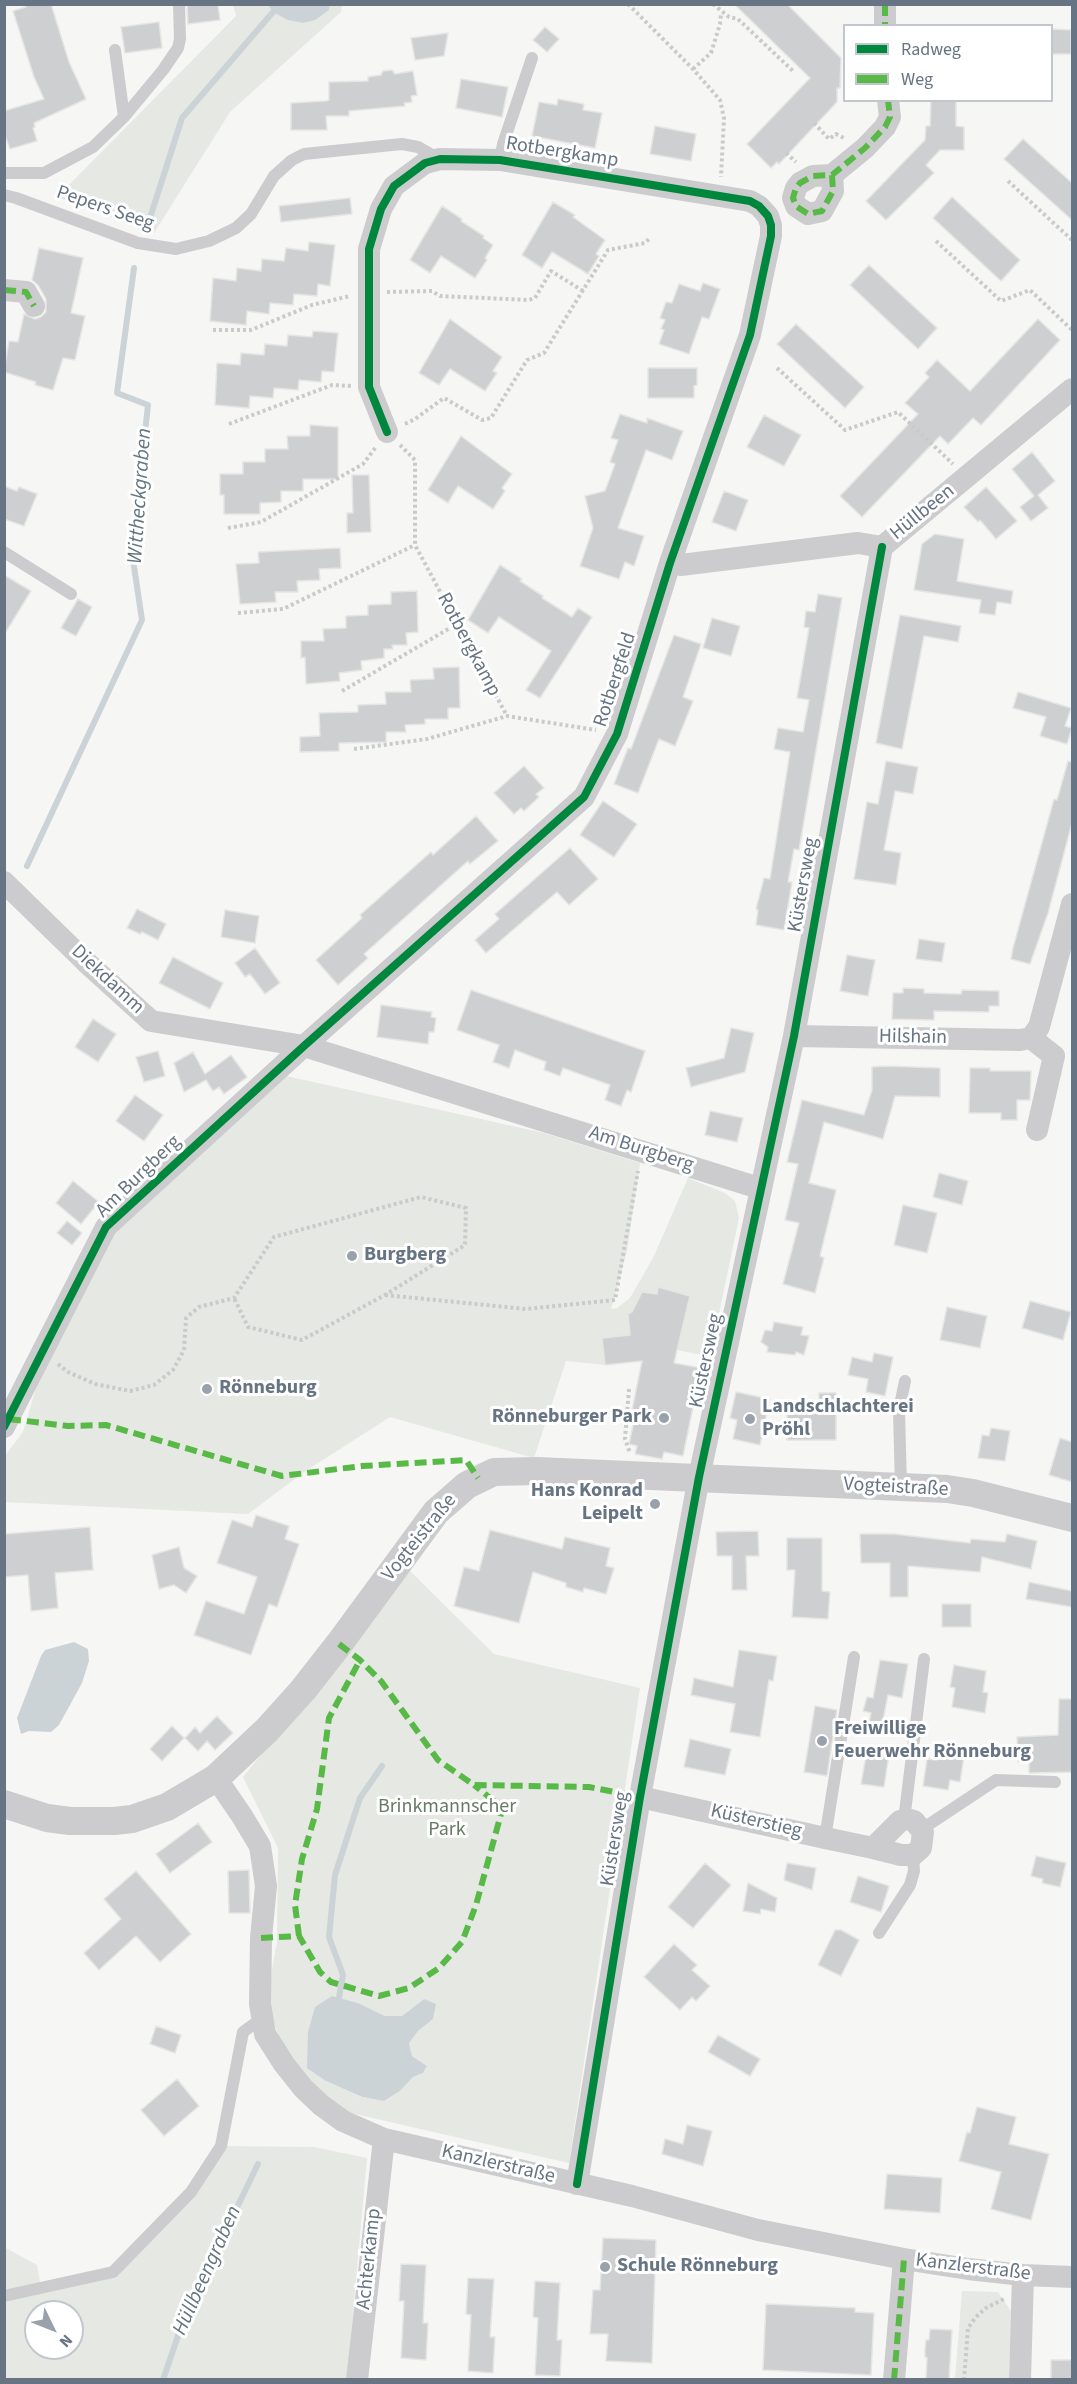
<!DOCTYPE html>
<meta charset="utf-8">
<style>
body{margin:0}
#map{position:relative;width:1077px;height:2384px;overflow:hidden;background:#f6f6f5;font-family:"Source Sans 3",sans-serif}
canvas{display:block}
.frame{position:absolute;inset:0;border:6px solid #677483;pointer-events:none}
.legend{position:absolute;left:843px;top:24px;width:210px;height:78px;box-sizing:border-box;background:#fff;border:2px solid #c2c7cd;margin:0;padding:8px 10px;list-style:none;font-size:18px;color:#677483}
.legend li{display:flex;align-items:center;gap:12px;height:30px}
.legend b{width:30px;border:2px solid #c2c7cd}
.north{position:absolute;left:24px;top:2300px;width:60px;height:60px;box-sizing:border-box;background:#fff;border:2px solid #c2c7cd;border-radius:50%;rotate:133deg;font-size:16px;font-weight:700;line-height:24px;text-align:center;color:#677483}
.north::after{content:'';display:block;margin:auto;width:21px;height:27px;background:#99a2ab;clip-path:polygon(50% 0,100% 100%,50% 72%,0 100%)}
</style>
<div id="map">
<canvas width="1077" height="2384"></canvas>
<div class="frame"></div>
<ul class="legend">
<li><b style="height:8px;background:#00873e"></b>Radweg</li>
<li><b style="height:8px;background:#58b947"></b>Weg</li>
</ul>
<div class="north">N</div>
</div>
<script>
const ctx = document.querySelector('canvas').getContext('2d');
ctx.lineJoin = 'round';
function fillPath(path, color) { ctx.fillStyle = color; ctx.fill(path, 'evenodd'); }
const poly = rows => new Path2D(rows.map(r => 'M' + r).join(''));
function stroke(path, color, width, dash) { ctx.strokeStyle = color; ctx.lineWidth = width; ctx.lineCap = dash ? 'butt' : 'round'; ctx.setLineDash(dash || []); ctx.stroke(path); }
function label(font, color, halo, rows, align = 'center') {
  ctx.font = font + ' "Source Sans 3",sans-serif'; ctx.lineWidth = 6; ctx.setLineDash([]); ctx.textBaseline = 'middle'; ctx.strokeStyle = halo; ctx.fillStyle = color; for (const [text, x, y, turn = 0] of rows) {
    ctx.save(); ctx.translate(x, y); ctx.rotate((+turn || 0) * Math.PI / 180); ctx.textAlign = isNaN(turn) ? turn : align; if (halo) ctx.strokeText(text, 0, 0); ctx.fillText(text, 0, 0); ctx.restore();
  }
}
fillPath(poly([
 [233,5,268,5,273,12,329,10,330,5,342,5,341,12,230,112,154,233,57,197,236,16],
 [286,1076,544,1133,640,1163,627,1251,611,1309,617,1308,630,1298,654,1256,688,1178,725,1193,735,1201,739,1218,710,1357,646,1343,616,1364,605,1365,566,1361,534,1458,390,1417,304,1472,248,1514,5,1502,4,1457,23,1432,48,1348,107,1239],
 [410,1571,494,1654,640,1688,569,2163,342,2111,308,2078,284,2046,273,2023,268,1992,277,1942,278,1848,243,1777],
 [332,1996,358,2003,385,2016,402,2016,424,1999,433,2019,418,2031,409,2043,412,2056,427,2066,423,2073,413,2077,400,2091,384,2101,361,2097,326,2081],
 [221,2146,314,2147,367,2158,347,2379,5,2379,4,2247,37,2265,41,2287,113,2272,191,2192],
 [36,2312,72,2312,72,2348,36,2348],
 [962,2291,998,2292,1011,2311,1009,2379,955,2380]
]), '#e5e8e3');
fillPath(poly([
 [268,5,330,5,329,10,315,20,303,23,288,20,273,12],
 [74,1642,88,1649,89,1661,82,1683,59,1725,51,1732,29,1731,21,1734,17,1718,41,1656,45,1650],
 [332,1996,358,2003,385,2016,402,2016,424,1999,436,2004,433,2019,418,2031,409,2043,412,2056,427,2066,423,2073,413,2077,400,2091,384,2101,362,2097,326,2081,307,2068,308,2032,315,2007]
]), '#ccd3d6');
stroke(poly([
 [149,221,182,118,273,12],
 [27,866,142,620,132,553,148,405,117,393,134,268],
 [338,2003,343,1975,329,1937,335,1875,360,1798,382,1766],
 [163,2380,185,2315,258,2164]
]), '#ccd3d6', 6);
const building = poly([
 [25,4,51,4,69,62,86,99,34,123,35,127,33,128,37,141,10,149,4,133,4,111,44,99,34,77,13,11,26,7,25,4],
 [187,4,218,4,220,20,188,24,187,4],
 [734,4,787,4,841,58,840,88,837,88,837,102,779,164,777,162,771,168,747,144,810,78,734,4],
 [159,22,162,48,125,53,121,27,159,22],
 [545,27,559,39,547,52,533,40,545,27],
 [1052,29,1071,30,1071,54,1052,54,1052,29],
 [448,33,444,56,415,60,411,38,448,33],
 [392,70,395,74,413,71,417,95,411,96,412,102,404,103,405,106,349,111,349,116,326,116,327,130,291,130,291,103,326,101,329,100,329,82,368,81,368,77,381,75,383,71,392,70],
 [461,79,508,87,502,117,456,108,461,79],
 [558,99,584,104,583,110,602,113,595,148,532,136,539,102,557,105,558,99],
 [931,100,956,100,956,126,964,127,964,150,940,150,926,165,934,173,886,220,866,201,925,140,926,126,930,126,931,100],
 [655,126,696,134,691,161,650,154,655,126],
 [1023,139,1072,183,1072,220,1004,159,1023,139],
 [952,197,1020,260,1001,281,933,218,952,197],
 [350,198,352,214,281,222,279,206,350,198],
 [553,202,575,215,573,217,605,240,596,254,599,256,588,274,552,252,542,268,522,255,553,202],
 [442,206,462,219,461,221,484,236,483,238,493,245,485,258,487,260,475,278,441,256,430,273,410,260,442,206],
 [309,242,335,245,330,286,318,284,317,296,294,294,293,305,270,303,269,314,247,311,246,325,210,321,213,278,236,281,237,268,261,271,262,259,284,261,286,248,308,251,309,242],
 [39,248,83,258,71,313,85,316,75,360,63,358,53,390,35,385,36,382,4,372,9,341,18,342,24,314,35,319,41,317,46,312,46,299,38,285,32,280,39,248],
 [869,265,937,328,918,349,850,285,869,265],
 [703,283,720,289,709,319,702,317,689,354,659,344,664,330,661,329,665,320,660,318,666,302,672,303,679,284,700,291,703,283],
 [450,319,502,357,493,371,497,373,485,391,450,369,439,385,419,373,450,319],
 [1038,319,1060,340,981,425,973,418,948,444,940,436,862,517,840,496,918,414,905,403,929,377,925,373,937,360,970,391,1038,319],
 [796,324,864,387,845,408,777,344,796,324],
 [313,331,338,333,334,372,322,371,321,382,299,380,298,390,274,388,273,398,250,396,249,408,215,405,217,363,240,365,241,353,264,355,265,344,287,346,288,335,312,337,313,331],
 [648,368,697,368,697,385,694,386,694,398,648,398,648,368],
 [620,414,647,423,647,418,683,431,672,460,646,450,618,528,644,536,634,566,625,562,619,579,580,566,593,528,585,496,605,491,615,464,610,462,618,440,611,438,620,414],
 [764,415,801,435,784,466,747,447,764,415],
 [310,425,338,427,338,479,303,479,303,491,281,491,281,502,260,503,260,514,224,514,224,495,220,495,220,474,243,474,243,462,265,462,265,449,288,449,287,436,310,436,310,425],
 [461,436,512,474,502,488,505,491,493,509,458,486,448,503,428,490,461,436],
 [1032,452,1055,481,1038,495,1048,508,1031,521,1020,507,1034,496,1012,469,1032,452],
 [352,475,369,475,371,532,347,533,347,513,353,513,352,475],
 [4,486,17,491,19,487,37,494,24,526,4,519,4,486],
 [986,487,1017,521,996,539,980,520,978,522,964,507,986,487],
 [724,491,748,500,736,531,712,522,724,491],
 [935,534,964,539,957,581,1013,591,1011,604,997,602,995,615,979,613,981,600,914,590,922,544,935,534],
 [340,548,341,568,319,569,320,580,297,581,298,592,275,592,276,602,240,604,236,564,259,563,258,552,340,548],
 [500,565,522,579,520,581,543,596,542,598,572,617,578,608,592,617,540,698,526,690,551,651,499,617,488,633,468,620,500,565],
 [4,575,31,591,4,635,4,575],
 [417,591,418,632,406,633,407,645,392,645,393,649,384,649,384,658,361,661,362,670,339,673,340,681,306,684,305,657,301,658,301,641,324,641,323,629,346,628,346,616,368,615,368,605,391,604,391,592,417,591],
 [818,594,842,598,799,850,794,849,788,882,792,882,784,930,756,925,758,910,756,909,764,878,770,879,790,752,774,749,778,728,803,732,809,700,797,698,809,628,804,627,806,611,815,612,818,594],
 [78,599,92,607,76,636,61,628,78,599],
 [900,615,961,626,958,642,924,636,902,749,876,743,900,615],
 [712,618,740,626,731,656,703,648,712,618],
 [674,635,701,644,683,697,693,701,675,746,659,739,638,793,614,784,628,748,631,749,674,635],
 [459,667,460,708,448,708,448,719,425,719,425,724,405,725,406,732,386,732,386,742,339,743,339,751,300,752,300,737,320,736,319,713,358,712,358,705,386,704,385,692,411,692,410,680,434,679,433,668,459,667],
 [1018,692,1071,708,1065,726,1072,728,1067,744,1040,736,1046,717,1013,708,1018,692],
 [886,761,918,767,913,794,895,791,884,850,901,853,896,885,854,879,867,802,878,804,886,761],
 [1068,761,1072,762,1072,823,1048,913,1030,964,1011,959,1013,948,1054,799,1057,800,1068,761],
 [524,766,544,788,536,794,539,797,524,811,521,808,514,814,494,793,524,766],
 [603,801,637,824,614,857,580,835,603,801],
 [476,816,498,841,470,864,468,861,364,954,368,958,338,985,316,960,362,918,360,915,431,852,433,855,476,816],
 [570,848,598,879,569,905,557,892,486,953,475,940,499,919,495,914,570,848],
 [137,909,166,924,158,940,142,932,140,934,127,928,137,909],
 [225,910,259,916,255,943,221,937,225,910],
 [919,939,945,943,942,962,916,959,919,939],
 [255,948,280,983,265,994,250,974,245,977,235,963,255,948],
 [847,955,875,960,868,996,840,991,847,955],
 [173,957,223,983,210,1009,159,983,173,957],
 [903,988,924,989,924,993,961,994,962,990,999,991,999,1006,989,1006,989,1012,934,1011,934,1020,892,1019,893,993,903,993,903,988],
 [471,990,645,1051,631,1092,627,1090,621,1106,605,1100,610,1085,563,1068,560,1076,544,1070,546,1062,515,1050,509,1068,493,1062,499,1045,457,1030,471,990],
 [381,1005,432,1012,431,1017,436,1018,434,1032,429,1032,428,1044,377,1037,381,1005],
 [93,1019,116,1034,98,1062,75,1047,93,1019],
 [731,1028,754,1033,745,1072,691,1087,686,1068,724,1058,731,1028],
 [158,1051,165,1076,144,1082,136,1057,158,1051],
 [193,1052,205,1074,231,1055,247,1077,224,1094,219,1087,213,1091,206,1080,184,1092,174,1063,193,1052],
 [886,1066,940,1068,940,1097,895,1096,883,1139,824,1122,809,1183,836,1190,820,1256,824,1258,815,1293,783,1284,799,1223,785,1220,798,1164,787,1162,802,1100,864,1115,872,1090,872,1067,886,1066],
 [970,1068,990,1068,990,1071,1031,1071,1030,1100,1017,1100,1017,1120,1001,1120,1001,1113,969,1113,970,1068],
 [135,1095,163,1115,144,1141,116,1121,135,1095],
 [710,1111,743,1118,737,1142,705,1135,710,1111],
 [939,1173,968,1181,962,1205,933,1197,939,1173],
 [73,1181,99,1202,81,1224,56,1203,73,1181],
 [903,1205,937,1213,927,1253,894,1245,903,1205],
 [67,1221,82,1233,72,1245,57,1233,67,1221],
 [658,1287,690,1296,674,1363,701,1368,683,1456,664,1452,662,1459,635,1454,637,1446,629,1444,634,1421,630,1420,642,1361,605,1365,602,1338,630,1335,628,1314,632,1312,642,1292,657,1294,658,1287],
 [1030,1301,1071,1312,1063,1340,1022,1328,1030,1301],
 [947,1307,987,1316,980,1348,940,1340,947,1307],
 [774,1322,803,1327,801,1335,809,1336,804,1355,796,1352,795,1355,767,1352,768,1347,761,1342,765,1330,772,1331,774,1322],
 [874,1353,893,1357,885,1396,866,1392,868,1379,848,1375,852,1357,872,1362,874,1353],
 [736,1392,770,1399,760,1445,733,1439,737,1420,730,1418,736,1392],
 [819,1393,836,1393,836,1440,787,1440,787,1402,819,1402,819,1393],
 [991,1428,1010,1431,1005,1461,978,1458,982,1435,989,1436,991,1428],
 [1060,1438,1072,1442,1072,1482,1049,1475,1060,1438],
 [256,1515,289,1526,285,1539,299,1544,277,1607,269,1604,251,1655,194,1635,206,1601,244,1614,257,1577,217,1563,232,1520,252,1527,256,1515],
 [90,1527,93,1570,55,1573,58,1608,31,1611,28,1575,4,1577,4,1534,90,1527],
 [490,1530,562,1549,565,1537,610,1548,606,1566,614,1568,606,1594,584,1588,583,1592,566,1587,566,1583,533,1572,519,1623,454,1606,464,1567,479,1571,490,1530],
 [758,1531,759,1556,746,1556,747,1590,732,1590,732,1556,717,1556,716,1532,758,1531],
 [860,1534,894,1534,970,1543,971,1539,1005,1542,1007,1534,1037,1541,1031,1569,982,1557,980,1572,908,1566,908,1597,890,1597,890,1563,861,1563,860,1534],
 [787,1538,822,1538,822,1591,830,1592,828,1619,792,1617,795,1570,787,1570,787,1538],
 [179,1547,184,1568,197,1576,186,1593,174,1585,159,1589,152,1555,179,1547],
 [1029,1582,1072,1591,1072,1607,1026,1599,1029,1582],
 [942,1604,971,1604,971,1627,942,1627,942,1604],
 [739,1650,777,1656,773,1681,769,1680,760,1737,730,1732,735,1704,691,1695,694,1678,733,1687,739,1650],
 [880,1660,908,1664,902,1698,888,1695,882,1725,869,1723,871,1713,863,1711,867,1697,873,1698,880,1660],
 [954,1665,986,1671,983,1692,988,1693,985,1713,952,1707,955,1688,950,1687,954,1665],
 [1059,1699,1072,1699,1072,1772,1029,1773,1029,1761,1018,1762,1017,1737,1058,1735,1059,1699],
 [815,1706,837,1710,827,1776,804,1772,815,1706],
 [217,1716,233,1733,215,1750,207,1741,198,1751,185,1738,195,1727,200,1733,217,1716],
 [172,1726,184,1738,162,1761,150,1749,172,1726],
 [690,1739,731,1749,725,1775,684,1767,690,1739],
 [867,1750,889,1754,884,1787,861,1784,867,1750],
 [938,1752,964,1756,960,1782,950,1780,948,1790,923,1786,927,1759,937,1760,938,1752],
 [198,1823,212,1842,170,1873,156,1854,198,1823],
 [1036,1856,1066,1863,1060,1887,1042,1883,1043,1879,1031,1876,1036,1856],
 [705,1863,731,1885,693,1928,668,1907,705,1863],
 [787,1863,816,1868,812,1890,784,1880,787,1863],
 [249,1870,250,1913,229,1913,228,1871,249,1870],
 [136,1871,191,1934,160,1962,136,1936,99,1970,84,1953,121,1919,104,1899,136,1871],
 [858,1876,889,1886,881,1912,850,1902,858,1876],
 [748,1883,777,1898,775,1912,761,1909,760,1914,743,1911,748,1883],
 [835,1930,841,1930,859,1940,841,1976,818,1965,835,1930],
 [674,1944,697,1965,692,1970,710,1986,696,2001,692,1997,680,2010,644,1977,674,1944],
 [156,2026,181,2035,175,2053,150,2044,156,2026],
 [718,2035,760,2059,750,2076,708,2052,718,2035],
 [177,2079,199,2106,164,2136,141,2110,177,2079],
 [977,2107,1016,2117,1009,2144,1049,2154,1031,2220,991,2209,1001,2172,959,2161,967,2132,970,2133,977,2107],
 [687,2125,712,2131,703,2166,662,2154,665,2139,683,2144,687,2125],
 [887,2174,942,2178,940,2213,884,2209,887,2174],
 [603,2238,656,2240,652,2363,606,2361,608,2334,590,2334,593,2290,600,2290,603,2238],
 [401,2264,426,2265,423,2323,428,2323,426,2360,401,2358,404,2301,399,2301,401,2264],
 [468,2278,494,2279,490,2337,495,2337,493,2373,468,2371,471,2315,466,2314,468,2278],
 [535,2281,560,2283,557,2340,562,2340,560,2376,535,2375,538,2318,533,2317,535,2281],
 [766,2304,855,2308,855,2312,874,2313,871,2375,763,2370,766,2304],
 [930,2329,952,2330,949,2379,926,2379,927,2358,925,2357,925,2349,926,2340,929,2340,930,2329],
 [1051,2360,1072,2360,1072,2379,1051,2379,1051,2360]
]);
fillPath(building, '#cecfd0');
stroke(building, '#e5e5e4', 1.5);
stroke(poly([
 [628,4,693,69,720,100,724,118,721,177],
 [713,4,729,17,738,19,793,71],
 [693,69,711,53,720,24,721,13],
 [814,123,829,139,836,134,846,139],
 [786,153,796,162],
 [1008,181,1072,240],
 [936,241,1001,301,1030,290,1072,330],
 [387,292,432,291,440,296,529,300,535,298,551,271,583,291],
 [213,330,251,330,312,305,350,296],
 [777,368,845,430,898,412,953,464],
 [229,424,332,385,351,386],
 [405,424,415,419,444,398,482,420,491,418,527,360,544,353,608,250,645,243,649,239],
 [400,445,415,460,415,545,507,716],
 [228,528,261,522,363,464,376,447],
 [238,613,283,609,415,545],
 [342,691,457,624],
 [354,749,427,739,507,716,596,730],
 [385,1295,526,1309,615,1300,638,1171],
 [58,1364,68,1372,95,1384,130,1391,154,1385,173,1370,184,1350,186,1318,199,1307,234,1298,274,1237,421,1197,466,1208,465,1245,385,1295,302,1340,248,1327,234,1298],
 [629,1389,625,1439,630,1453],
 [964,2380,968,2328,976,2317,986,2308,1004,2299]
]), '#c9caca', 4, [3, 3]);
stroke(poly([
 [124,117,163,70,178,48,180,39,179,4],
 [500,160,503,144,532,58],
 [4,173,44,173,93,147,124,117,115,50],
 [4,195,16,198,138,243,176,249,209,241,236,228,251,214,274,176,292,160,304,154,402,144,418,147,439,159],
 [4,552,71,594],
 [901,1487,899,1410,905,1381],
 [904,1820,924,1659],
 [922,1829,996,1780,1055,1782],
 [825,1838,854,1657],
 [879,1933,910,1885,914,1871,913,1855],
 [4,2296,113,2272,191,2192,221,2146,243,2032,261,2019]
]), '#ccccce', 12);
stroke(poly([
 [885,4,885,26],
 [832,175,833,191,822,211,808,214,796,206,793,198,796,188,800,183,813,176,832,175,865,148,885,127,890,117,888,100],
 [4,290,26,292,34,306],
 [670,563,681,565,858,543,882,547,1072,389],
 [4,882,86,962,151,1021,304,1046,759,1188],
 [794,1036,1020,1040,1031,1038,1039,1027,1072,904],
 [1031,1038,1054,1056,1037,1130],
 [4,1427,106,1227,304,1046,584,797,617,734,670,563,750,335,771,236,771,225,768,216,759,206,750,201,500,160,440,159,425,163,394,186,381,209,369,249,369,387,387,432],
 [216,1778,242,1816,260,1846,266,1886,261,1938,260,2004,265,2034,284,2064,303,2088,321,2105,343,2121,384,2139,632,2196,758,2230,904,2259,968,2269,1023,2275,1072,2277],
 [640,1797,825,1838,873,1848,901,1855,913,1855,921,1848,923,1832,914,1821,907,1819,900,1821,873,1848],
 [577,2184,640,1797,699,1477,794,1036,882,547],
 [357,2380,384,2139],
 [894,2380,904,2259],
 [1020,2380,1023,2275]
]), '#ccccce', 22);
stroke(poly([
 [4,1804,47,1818,70,1821,114,1821,132,1819,167,1807,216,1778,267,1730,303,1690,339,1644,436,1512,467,1485,494,1472,537,1471,947,1489,973,1493,1072,1518]
]), '#ccccce', 28);
stroke(poly([
 [885,4,885,26],
 [832,175,833,191,822,211,808,214,796,206,793,198,796,188,800,183,813,176,832,175,865,148,885,127,890,117,888,100],
 [4,290,26,292,34,306],
 [9,1419,68,1426,106,1425,282,1476,362,1466,466,1460,478,1478],
 [339,1644,360,1660,381,1681,438,1760,474,1785,589,1787,640,1797],
 [299,1936,295,1905,302,1859,317,1809,329,1718,360,1660],
 [261,1938,299,1936,320,1972,331,1982,379,1996,409,1988,439,1968,462,1942,476,1905,501,1814,499,1805,474,1785],
 [894,2380,904,2259]
]), '#58b947', 6, [12, 6]);
stroke(poly([
 [4,1427,106,1227,304,1046,584,797,617,734,670,563,750,335,771,236,771,225,768,216,759,206,750,201,500,160,440,159,425,163,394,186,381,209,369,249,369,387,387,432],
 [577,2184,640,1797,699,1477,794,1036,882,547]
]), '#00873e', 8);
for (const [x, y, r, color] of [
 [352,1256,6,"#99a2ab"],
 [207,1389,6,"#99a2ab"],
 [664,1418,6,"#99a2ab"],
 [750,1419,6,"#99a2ab"],
 [655,1504,6,"#99a2ab"],
 [822,1741,6,"#99a2ab"],
 [605,2267,6,"#99a2ab"]
]) { const dot = new Path2D(); dot.arc(x, y, r, 0, 2 * Math.PI); ctx.fillStyle = color; ctx.fill(dot); stroke(dot, '#fff', 2); }
label('20px', '#677483', '#fff', [
 ["Rotbergkamp",562,153,9],
 ["Pepers Seeg",105,209,19],
 ["Hüllbeen",923,513,-39],
 ["Rotbergkamp",468,645,62],
 ["Rotbergfeld",616,680,-72],
 ["Küstersweg",804,885,-80],
 ["Diekdamm",107,980,43],
 ["Hilshain",913,1038,1],
 ["Am Burgberg",641,1150,18],
 ["Am Burgberg",139,1177,-44],
 ["Küstersweg",707,1361,-78],
 ["Vogteistraße",896,1488,3],
 ["Vogteistraße",420,1538,-51],
 ["Küsterstieg",756,1822,13],
 ["Küstersweg",616,1839,-81],
 ["Kanzlerstraße",498,2165,13],
 ["Achterkamp",370,2259,-84],
 ["Kanzlerstraße",973,2268,7]
]);
label('bold 20px', '#677483', '#fff', [
 ["Burgberg",364,1256],
 ["Rönneburg",219,1389],
 ["Landschlachterei",762,1408],
 ["Pröhl",762,1431],
 ["Rönneburger Park",652,1418,"right"],
 ["Hans Konrad",643,1492,"right"],
 ["Leipelt",643,1515,"right"],
 ["Freiwillige",834,1730],
 ["Feuerwehr Rönneburg",834,1753],
 ["Schule Rönneburg",617,2267]
], 'left');
label('20px', '#687b65', '#fff', [
 ["Brinkmannscher",447,1808],
 ["Park",447,1831]
]);
label('italic 21px', '#63767f', '#fff', [
 ["Wittheckgraben",141,496,-86],
 ["Hüllbeengraben",208,2271,-66]
]);
</script>
